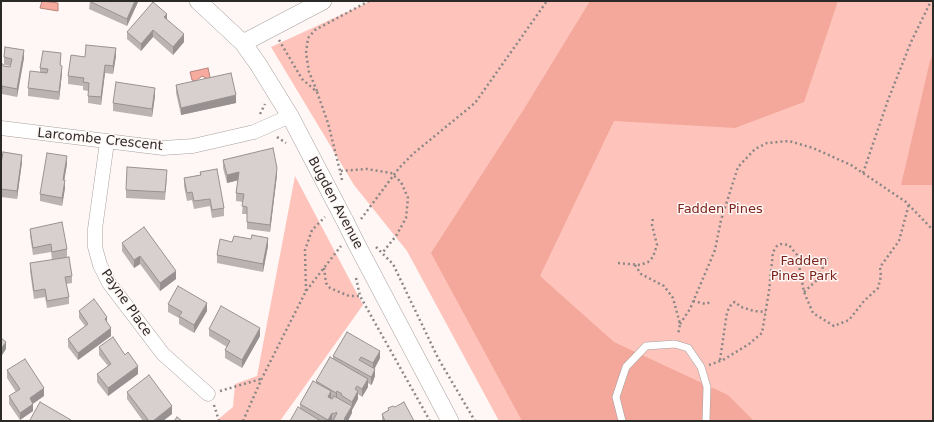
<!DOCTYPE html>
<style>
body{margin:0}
#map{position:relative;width:934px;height:422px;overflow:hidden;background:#fef7f5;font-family:"DejaVu Sans",sans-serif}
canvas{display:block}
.frame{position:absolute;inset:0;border:2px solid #2c2929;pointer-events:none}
</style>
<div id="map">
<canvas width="934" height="422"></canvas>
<div class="frame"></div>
</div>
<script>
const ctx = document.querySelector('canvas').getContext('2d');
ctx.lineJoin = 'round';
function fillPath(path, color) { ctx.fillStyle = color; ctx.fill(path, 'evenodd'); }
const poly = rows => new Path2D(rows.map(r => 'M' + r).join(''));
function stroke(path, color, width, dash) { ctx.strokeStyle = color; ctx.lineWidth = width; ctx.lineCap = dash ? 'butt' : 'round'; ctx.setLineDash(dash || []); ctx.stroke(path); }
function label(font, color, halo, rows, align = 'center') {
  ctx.font = font + ' "DejaVu Sans",sans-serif'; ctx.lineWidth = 3; ctx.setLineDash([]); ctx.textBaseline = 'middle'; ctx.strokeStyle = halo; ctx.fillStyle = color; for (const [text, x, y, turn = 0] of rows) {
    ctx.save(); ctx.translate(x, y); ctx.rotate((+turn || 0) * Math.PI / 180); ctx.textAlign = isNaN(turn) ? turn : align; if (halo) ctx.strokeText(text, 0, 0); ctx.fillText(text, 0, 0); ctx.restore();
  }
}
fillPath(poly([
 [371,1,933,1,933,421,499,421,407,251,354,185,271,47],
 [295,176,363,305,280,421,216,421,233,407,235,384,257,376]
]), '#fec4bb');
fillPath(poly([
 [590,1,838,1,804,102,735,128,614,121,540,276,614,342,728,395,754,421,522,421,431,253,524,109],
 [933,54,933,185,901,185,930,61]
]), '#f4a89b');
const water = poly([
 [42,1,58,3,58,11,40,8,42,1],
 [208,68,210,77,208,79,202,76,196,81,192,80,190,72,208,68]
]);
fillPath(water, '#f7aa9e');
stroke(water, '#ba837b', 1);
const service = poly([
 [622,421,616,397,626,367,646,346,675,344,688,348,701,367,707,387,706,421]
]);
const minor = poly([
 [1,128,163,148,193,146,254,132,290,116],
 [107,142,95,229,95,247,100,265,109,283,163,354,208,394]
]);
const tertiary = poly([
 [198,1,243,43,258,64,290,116,345,221],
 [243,43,323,1],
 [356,243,450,421]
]);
stroke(service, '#a7a09f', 8);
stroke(minor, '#a7a09f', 15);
stroke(tertiary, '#a7a09f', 18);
stroke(poly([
 [279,40,302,79,317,92,328,123,340,171],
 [317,91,309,72,306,53,308,38,315,30,369,1],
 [260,114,265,104],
 [277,137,286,143],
 [863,173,888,100,911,42,931,1],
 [342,180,340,171,367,169,391,173,401,182,408,198,406,218,396,236,383,252],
 [361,219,399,168,414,153,475,103,547,1],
 [376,247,393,264,438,358,475,421],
 [618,263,640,265,648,262,653,257,657,245,652,225,653,217],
 [635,265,641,274,664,286,673,298,680,324,678,335],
 [324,268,326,283,330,288,349,296,360,296],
 [356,278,360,296,430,421],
 [306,291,305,250,312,230,325,217],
 [804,292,816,281,828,257],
 [693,301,706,304,712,301],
 [680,324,690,309,715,250,721,220,738,167,755,149,767,143,789,141,813,148,851,165,906,202,933,230],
 [720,360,727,312,732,303,735,302,741,307,754,311,766,312],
 [709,365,723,360,749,344,762,333,769,291,773,252,777,246,781,244,789,245,797,255,804,292,813,313,834,326,849,320,864,301,878,288,881,276,880,267,899,241,909,204],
 [220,391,261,379],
 [214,405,219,421],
 [243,421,262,378,306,291,341,246]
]), '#8c8786', 2.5, [2, 3]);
stroke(service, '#fff', 7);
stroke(minor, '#fff', 14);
stroke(tertiary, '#fff', 17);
const tertiaryBridge = poly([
 [345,221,356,243]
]);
stroke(tertiaryBridge, '#a7a09f', 18, []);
stroke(tertiaryBridge, '#fff', 17);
fillPath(poly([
 [90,1,138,1,138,2,127,26,89,9],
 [167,20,184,42,173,55,153,37,141,51,127,39,127,32],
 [116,56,113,74,105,73,101,105,88,103,88,91,83,90,83,86,68,84,68,76,85,57],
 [4,57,24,58,17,97,2,94,2,97,1,97,1,64,3,66,10,67,11,66,4,65],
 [61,61,60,65,62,73,59,100,28,96,28,88,40,72,40,68],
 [176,85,236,103,181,115,176,93],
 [155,96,152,117,113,111,113,103],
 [223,160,277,175,270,232,247,229,247,214,242,214,243,202,236,201,236,193,238,180,227,183,223,168],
 [22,162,17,199,1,197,1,164],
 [67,164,64,180,65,188,62,206,40,201,40,194],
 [200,172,224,208,224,216,212,218,210,206,194,209,192,200,187,201,184,186,184,178,200,175],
 [167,178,165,200,126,198,126,190],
 [30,229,67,249,67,257,72,276,72,283,66,284,69,297,69,304,47,308,45,297,34,299,30,271,30,263,52,260,51,252,33,255,30,236],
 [251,239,268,246,263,272,217,263,217,255,232,242],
 [122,243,176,279,160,291,140,264,134,268,122,251],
 [168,304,207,311,194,333,179,324,179,318,168,312],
 [79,311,107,323,111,336,78,360,68,347,68,339,85,326,79,318],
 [209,329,260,336,242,368,225,358,225,350,227,347,209,336],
 [347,332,380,358,375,368,375,376,372,384,371,385,368,383,368,387,362,397,358,394,358,399,352,410,352,413,332,421,290,421,300,408,300,404,316,383,316,381,333,358,333,356],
 [99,347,125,355,138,374,108,396,97,382,97,374,108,366,99,355],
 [7,370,44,396,33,403,33,411,20,420,9,404,9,396,16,392,7,378],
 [127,392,172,414,163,421,143,421,127,399],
 [388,408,414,421,382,421,382,414,388,410]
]), '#bab3b2');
fillPath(poly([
 [135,1,138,1,138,2,127,26,127,19],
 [167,14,167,22,164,17],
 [153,30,153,37,141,51,141,44],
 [184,34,184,42,173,55,173,47],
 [116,48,116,56,113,74,113,66],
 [24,50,24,58,17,97,17,89],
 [105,65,105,73,101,105,101,97],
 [62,66,62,73,59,100,59,92],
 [155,88,155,96,152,117,152,109],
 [236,95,236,103,181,115,181,108],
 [22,155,22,162,17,199,17,191],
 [67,156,67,164,63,188,63,180],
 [277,168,277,175,270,232,270,225],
 [239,172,239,180,227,183,227,175],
 [65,180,65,188,62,206,62,198],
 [268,238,268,246,263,272,263,264],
 [140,256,140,264,134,268,134,260],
 [176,271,176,279,160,291,160,283],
 [207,303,207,311,194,333,194,325],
 [107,317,107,325,105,319],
 [111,328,111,336,78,360,78,353],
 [260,328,260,336,242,368,242,360],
 [6,342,6,349,1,357,1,349],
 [380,351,380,358,373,371,373,363],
 [138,366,138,374,108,396,108,388],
 [375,369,375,376,372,384,371,385,371,377],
 [368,379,368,387,362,397,362,389],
 [44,388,44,396,30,406,30,398],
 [331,391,331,399,328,397],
 [337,391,337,398,336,401,336,393],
 [358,391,358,399,352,410,352,413,348,421,344,421,344,419,352,406,352,402],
 [33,404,33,411,20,420,20,413],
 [172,406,172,414,163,421,153,421],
 [332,413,332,421,328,421,328,420]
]), '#979291');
const building = poly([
 [89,1,135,1,127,19,89,1],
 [153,2,167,14,164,17,184,34,173,47,153,30,141,44,127,32,153,2],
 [86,45,116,48,113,66,105,65,101,97,88,96,89,83,83,82,84,78,68,76,71,55,85,57,86,45],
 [5,47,24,50,17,89,2,86,2,89,1,89,1,64,3,64,3,66,10,67,12,59,4,57,5,47],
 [43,51,61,53,60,65,62,66,59,92,28,88,30,71,47,73,48,69,40,68,43,51],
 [231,73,236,95,181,108,176,85,231,73],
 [116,82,155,88,152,109,113,103,116,82],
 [273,148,277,168,270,225,247,222,247,207,242,206,244,194,236,193,239,172,227,175,223,160,273,148],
 [3,152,22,155,17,191,1,189,1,164,3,152],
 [47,153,67,156,63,180,65,180,62,198,40,194,47,153],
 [127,167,167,170,165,192,126,190,127,167],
 [217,169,224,208,212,210,210,199,194,201,192,192,187,193,184,178,201,175,200,172,217,169],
 [62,222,67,249,52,252,51,244,33,248,30,229,62,222],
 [144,227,176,271,160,283,140,256,134,260,122,243,144,227],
 [252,235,268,238,263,264,217,255,220,239,232,242,234,236,251,239,252,235],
 [69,257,72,276,65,277,69,297,47,301,45,289,34,291,30,263,69,257],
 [178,286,207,303,194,325,179,316,182,312,168,304,178,286],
 [94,299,107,317,105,319,111,328,78,353,68,339,88,324,79,311,94,299],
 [221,306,260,328,242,360,225,350,230,341,209,329,221,306],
 [347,332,380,351,373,363,361,357,359,360,375,369,372,376,371,377,333,356,347,332],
 [113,337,125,355,128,352,138,366,108,388,97,374,111,364,99,347,113,337],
 [1,338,6,342,1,349,1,338],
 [330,357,368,379,362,389,357,386,355,389,358,391,352,402,341,395,342,394,337,391,336,393,316,381,330,357],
 [25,359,44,388,30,398,33,404,20,413,9,396,20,389,7,370,25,359],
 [149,375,172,406,153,421,149,421,127,392,149,375],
 [313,381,331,391,328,397,332,399,334,396,352,406,344,419,346,420,346,421,333,421,337,413,336,412,334,414,332,413,328,420,300,404,313,381],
 [40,402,71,420,71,421,32,421,30,420,40,402],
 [404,402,414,421,385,421,382,414,389,410,388,408,393,406,395,407,404,402],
 [298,407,321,421,290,421,298,407],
 [177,417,182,421,174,421,177,417]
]);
fillPath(building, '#d8d0cf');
stroke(building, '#979291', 1);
label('13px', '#2c2929', '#fef7f5', [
 ["Larcombe Crescent",100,140,6],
 ["Bugden Avenue",335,203,62],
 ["Payne Place",126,303,55]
]);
label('13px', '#7d251c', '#fef7f5', [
 ["Fadden Pines",720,210],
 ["Fadden",804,262],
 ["Pines Park",804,277]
]);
</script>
